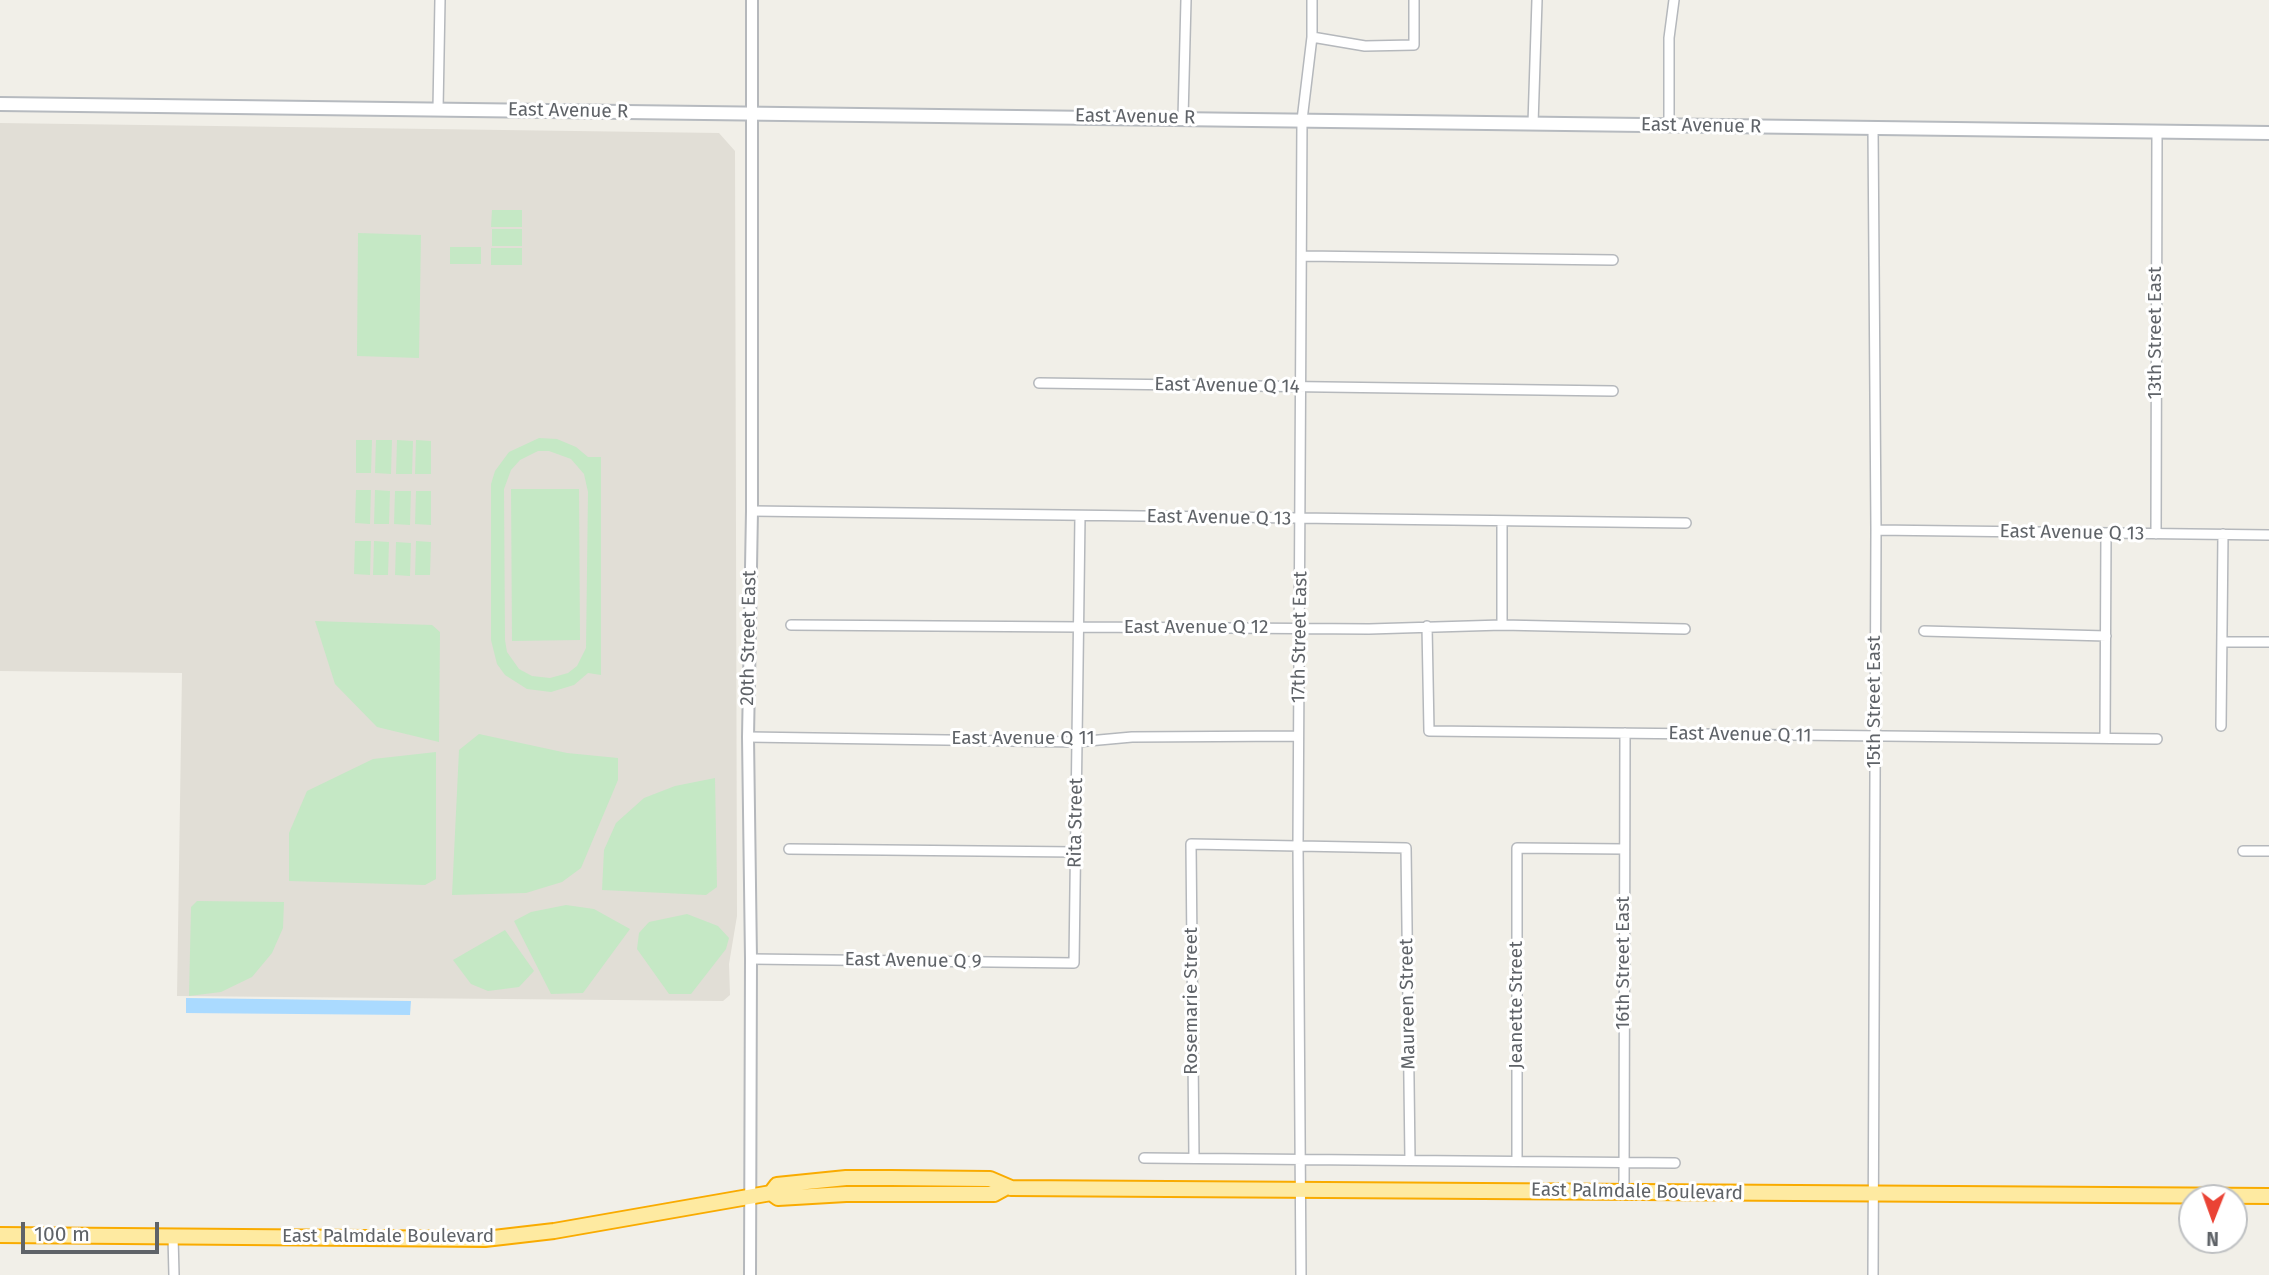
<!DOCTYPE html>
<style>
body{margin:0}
#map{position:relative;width:2269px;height:1275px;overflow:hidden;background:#f1efe8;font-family:"Fira Sans",sans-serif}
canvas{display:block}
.north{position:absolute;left:2178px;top:1184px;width:70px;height:70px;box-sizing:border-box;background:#fff;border:2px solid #bfc1c3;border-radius:50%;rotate:181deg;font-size:19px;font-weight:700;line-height:28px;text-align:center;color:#5f6368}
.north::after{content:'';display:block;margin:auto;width:24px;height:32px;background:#ea4335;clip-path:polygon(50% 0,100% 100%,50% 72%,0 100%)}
.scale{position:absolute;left:21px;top:1222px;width:138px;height:32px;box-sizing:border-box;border:4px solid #5f6368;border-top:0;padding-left:9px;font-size:21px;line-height:24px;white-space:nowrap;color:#5f6368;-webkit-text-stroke:5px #fff;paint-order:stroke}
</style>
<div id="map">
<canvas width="2269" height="1275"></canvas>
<div class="north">N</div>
<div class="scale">100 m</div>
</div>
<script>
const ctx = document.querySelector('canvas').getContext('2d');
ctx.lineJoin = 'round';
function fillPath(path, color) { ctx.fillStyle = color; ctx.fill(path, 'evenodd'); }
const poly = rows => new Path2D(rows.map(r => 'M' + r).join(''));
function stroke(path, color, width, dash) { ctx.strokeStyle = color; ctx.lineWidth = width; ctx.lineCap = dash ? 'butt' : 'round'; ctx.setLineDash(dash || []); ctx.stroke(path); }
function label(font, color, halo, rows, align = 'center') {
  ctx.font = font + ' "Fira Sans",sans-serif'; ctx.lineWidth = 6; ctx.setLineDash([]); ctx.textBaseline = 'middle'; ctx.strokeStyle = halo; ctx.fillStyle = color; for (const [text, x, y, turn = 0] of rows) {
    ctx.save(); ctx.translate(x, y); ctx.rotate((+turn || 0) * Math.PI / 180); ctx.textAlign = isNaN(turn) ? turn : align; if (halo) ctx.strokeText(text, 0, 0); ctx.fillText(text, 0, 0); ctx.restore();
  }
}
fillPath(poly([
 [0,123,719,133,735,151,737,916,729,964,730,995,723,1001,177,996,182,673,0,671]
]), '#e1ded6');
fillPath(poly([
 [492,210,522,210,522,227,491,227],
 [492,229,522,229,522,246,492,246],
 [358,233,421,235,419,358,357,356],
 [450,247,481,247,481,264,450,264],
 [491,248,522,248,522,265,491,265],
 [539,438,557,439,576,447,588,457,601,457,601,675,588,673,574,685,551,692,527,689,505,675,497,664,491,640,491,484,495,471,509,452],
 [538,451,549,451,571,459,584,474,588,492,586,648,577,666,568,673,550,678,532,676,519,669,507,652,505,640,504,489,511,470,520,460],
 [356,440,372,440,371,473,356,473],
 [376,440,392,440,391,474,375,473],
 [397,440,413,441,412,474,396,474],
 [416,440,431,441,431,474,415,474],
 [511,489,579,489,580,640,512,641],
 [356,490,371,490,370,524,355,523],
 [375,490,390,491,389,524,374,524],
 [395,491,411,491,410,525,394,524],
 [416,491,431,491,431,525,415,524],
 [355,541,371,541,370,575,354,574],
 [374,541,389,542,388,575,373,575],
 [416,541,431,542,430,575,415,575],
 [396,542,411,543,410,576,395,575],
 [315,621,432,625,440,632,439,742,377,727,335,684],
 [479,734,567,753,618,758,618,780,581,868,562,882,526,893,452,895,459,750],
 [436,752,436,879,425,885,289,881,289,833,307,791,373,759],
 [715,778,717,887,706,895,602,890,604,850,616,823,644,798,675,786],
 [197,901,284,902,283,928,272,953,252,977,221,992,189,996,191,907],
 [566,905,594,909,630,929,583,993,551,994,514,921,531,912],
 [687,914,718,926,729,938,726,949,691,994,669,994,637,949,639,933,649,922],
 [505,930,534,971,519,987,488,991,471,984,453,960]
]), '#c5e8c5');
fillPath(poly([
 [186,998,411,1001,410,1015,186,1013]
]), '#aadaff');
const minor = poly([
 [1312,37,1365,46,1414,45,1414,0],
 [438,109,440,0],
 [1183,118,1186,0],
 [1533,124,1537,0],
 [1669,125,1669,38,1674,0],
 [1303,256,1613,260],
 [1039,383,1613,391],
 [752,511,1686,523],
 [1876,530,2269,535],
 [2156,534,2157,132],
 [791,625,1369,629,1502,625,1685,629],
 [1502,625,1502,521],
 [1427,626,1429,731,2157,739],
 [1924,631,2106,636],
 [2222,642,2269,642],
 [2221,726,2223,534],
 [748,737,1077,742,1132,737,1298,736],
 [2105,738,2106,533],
 [789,849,1075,852],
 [2243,851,2269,851],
 [751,959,1074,963,1080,516],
 [1144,1158,1675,1163],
 [1194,1158,1191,844,1406,848,1410,1160],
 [1517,1161,1517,848,1624,849],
 [1624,1192,1625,733],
 [173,1236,174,1275],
 [1301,1275,1298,846,1302,120,1312,37,1312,0],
 [1873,1275,1876,530,1873,128]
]);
const tertiary = poly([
 [750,1275,751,959,748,737,752,511,752,0]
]);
const secondary = poly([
 [0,104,2269,133]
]);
const trunk = poly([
 [771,1193,777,1185,846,1178,891,1178,990,1179,1011,1188,2269,1196],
 [0,1235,485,1239,554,1231,771,1193,778,1198,846,1194,994,1194,1005,1188]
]);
stroke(minor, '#b5b8bc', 12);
stroke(tertiary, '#b5b8bc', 14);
stroke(secondary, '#b6babf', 16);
stroke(trunk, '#f9ab00', 18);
stroke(minor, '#fff', 9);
stroke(tertiary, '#fff', 10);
stroke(secondary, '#fff', 12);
stroke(trunk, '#feeaa1', 14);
label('19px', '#5f6368', '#fff', [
 ["East Avenue R",568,111,1],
 ["East Avenue R",1135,117,1],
 ["East Avenue R",1701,126,1],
 ["13th Street East",2156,333,-90],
 ["East Avenue Q 14",1227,386,1],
 ["East Avenue Q 13",1219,518,1],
 ["East Avenue Q 13",2072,533,1],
 ["East Avenue Q 12",1196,628],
 ["17th Street East",1300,637,-89],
 ["20th Street East",749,638,-89],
 ["15th Street East",1875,702,-90],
 ["East Avenue Q 11",1740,735,1],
 ["East Avenue Q 11",1023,739],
 ["Rita Street",1076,823,-89],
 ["East Avenue Q 9",913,961,1],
 ["16th Street East",1624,963,-90],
 ["Rosemarie Street",1192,1001,-90],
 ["Maureen Street",1408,1004,-91],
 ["Jeanette Street",1517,1005,-90],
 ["East Palmdale Boulevard",1637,1192,1],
 ["East Palmdale Boulevard",388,1237]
]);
</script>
